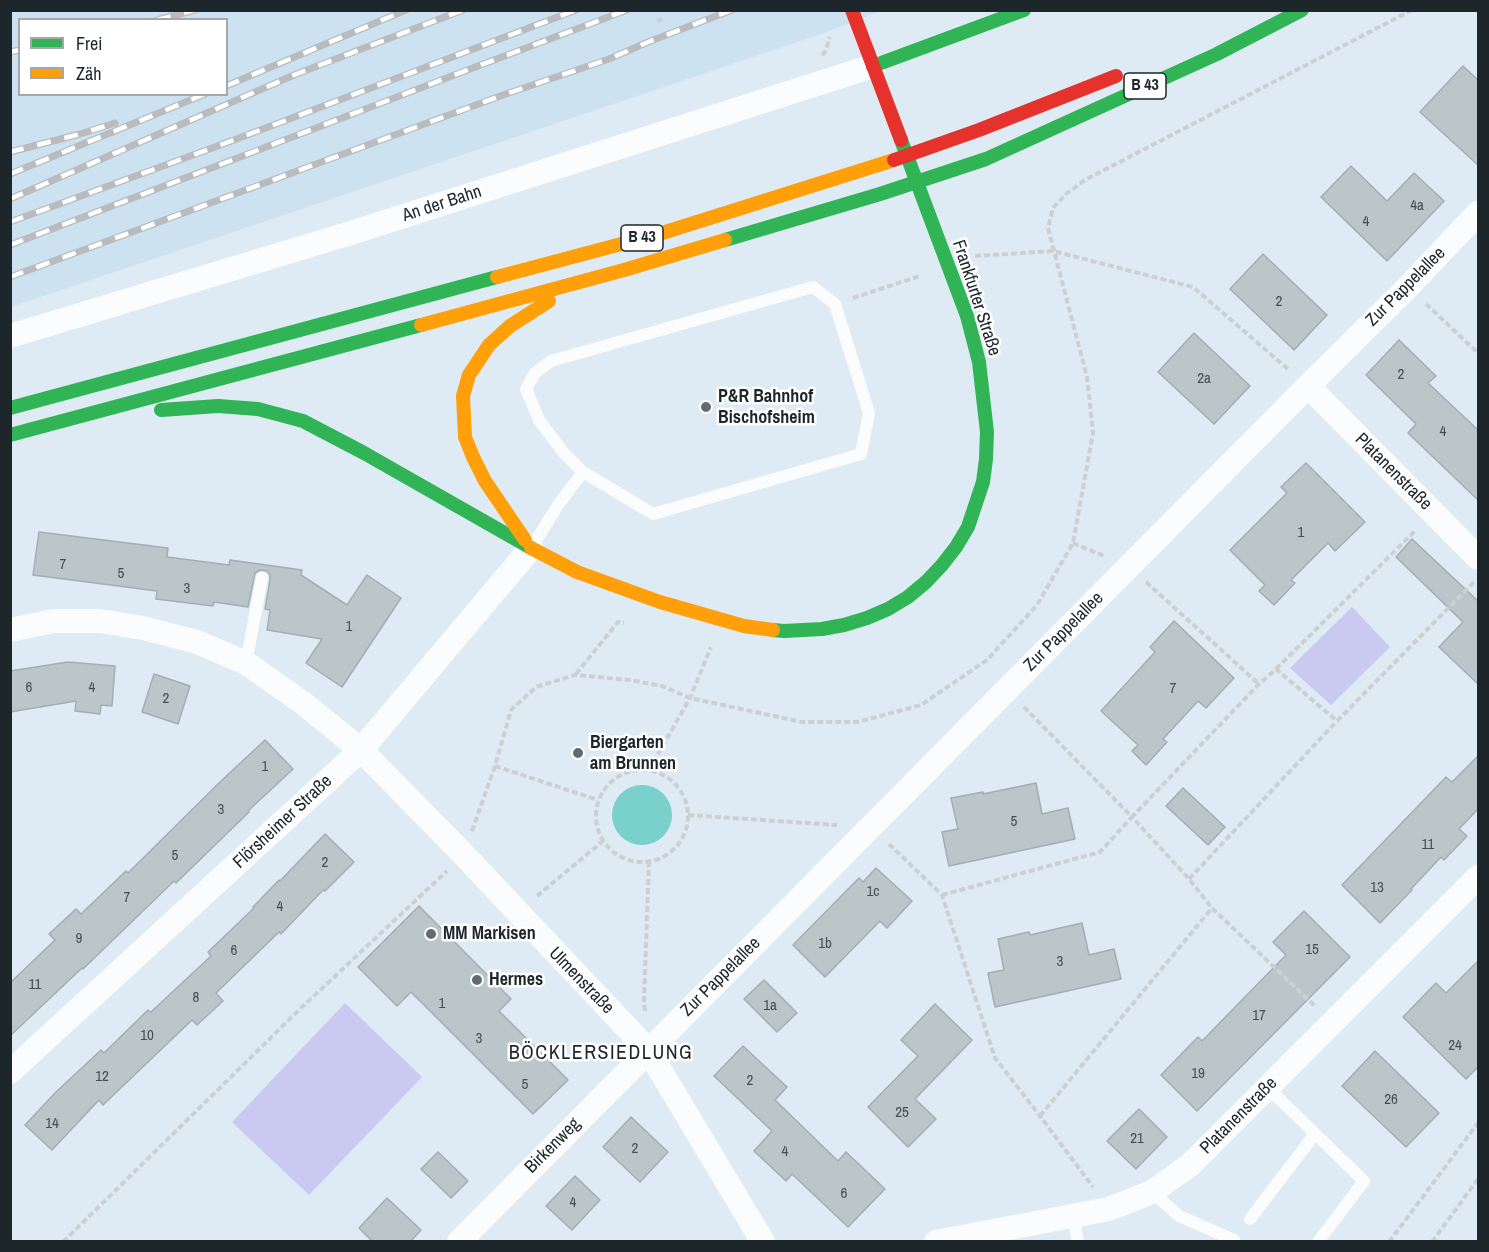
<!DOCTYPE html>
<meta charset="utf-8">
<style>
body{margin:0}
#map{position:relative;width:1489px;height:1252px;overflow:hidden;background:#deebf4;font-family:"Archivo Narrow",sans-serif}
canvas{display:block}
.frame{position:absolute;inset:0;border:12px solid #1d262b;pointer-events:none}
.legend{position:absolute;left:18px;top:18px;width:210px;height:78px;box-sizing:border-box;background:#fff;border:2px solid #a5a8aa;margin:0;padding:8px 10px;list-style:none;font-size:18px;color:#1d262b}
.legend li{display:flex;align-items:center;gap:12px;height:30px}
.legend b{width:30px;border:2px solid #a5a8aa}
</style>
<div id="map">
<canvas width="1489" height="1252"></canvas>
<div class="frame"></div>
<ul class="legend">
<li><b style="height:8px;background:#30b455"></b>Frei</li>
<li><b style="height:8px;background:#ff9f0a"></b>Zäh</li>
</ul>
</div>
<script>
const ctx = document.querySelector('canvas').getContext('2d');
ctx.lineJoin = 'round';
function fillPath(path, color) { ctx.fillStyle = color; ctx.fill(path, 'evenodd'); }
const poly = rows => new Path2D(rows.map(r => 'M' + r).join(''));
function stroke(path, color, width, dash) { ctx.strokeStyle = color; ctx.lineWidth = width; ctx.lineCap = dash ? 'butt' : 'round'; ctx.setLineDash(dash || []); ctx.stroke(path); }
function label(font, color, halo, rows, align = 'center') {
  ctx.font = font + ' "Archivo Narrow",sans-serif'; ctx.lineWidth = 5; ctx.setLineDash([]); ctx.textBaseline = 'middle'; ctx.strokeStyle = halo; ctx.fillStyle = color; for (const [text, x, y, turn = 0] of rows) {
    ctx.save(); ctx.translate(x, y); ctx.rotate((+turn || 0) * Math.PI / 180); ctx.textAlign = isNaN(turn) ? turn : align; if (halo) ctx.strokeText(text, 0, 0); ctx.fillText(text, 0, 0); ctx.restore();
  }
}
fillPath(poly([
 [10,11,881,11,824,33,11,307],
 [20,20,226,20,226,94,20,94]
]), '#cce2f1');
fillPath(poly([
 [1352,607,1390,647,1331,705,1290,668],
 [345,1003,422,1077,309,1195,232,1122]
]), '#c9c9f1');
fillPath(poly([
 '612 815a30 30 0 1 1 60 0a30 30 0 1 1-60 0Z'
]), '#7ad0cb');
const building = poly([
 [1463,66,1479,81,1479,166,1420,112,1463,66],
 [1351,166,1387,201,1414,173,1444,201,1387,261,1321,197,1351,166],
 [1263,254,1327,315,1294,350,1230,289,1263,254],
 [1194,333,1250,386,1214,424,1158,372,1194,333],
 [1399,340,1436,376,1428,383,1479,431,1479,501,1408,433,1416,424,1366,375,1399,340],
 [1306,463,1365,522,1335,551,1328,543,1291,580,1295,583,1274,605,1259,591,1265,585,1230,550,1287,493,1281,487,1306,463],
 [39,532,168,548,167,557,229,565,230,560,302,570,301,575,347,605,367,575,401,598,342,687,306,663,322,639,267,630,270,610,265,609,270,579,270,575,267,571,260,570,255,573,248,607,214,602,213,606,156,599,157,591,33,575,39,532],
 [1412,539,1479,602,1479,685,1439,647,1463,622,1396,557,1412,539],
 [1174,621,1234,678,1206,708,1198,701,1163,739,1167,742,1146,765,1132,751,1138,745,1101,711,1155,652,1150,647,1174,621],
 [68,662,115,666,112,706,101,705,100,714,75,711,76,701,10,712,10,671,68,662],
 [154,674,190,686,178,724,142,712,154,674],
 [265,740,293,769,248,811,249,812,176,883,174,881,83,969,82,968,10,1036,10,983,55,940,49,934,76,909,81,914,126,871,128,873,220,782,265,740],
 [1479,755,1479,808,1459,829,1467,836,1444,860,1441,857,1411,889,1412,890,1380,923,1342,885,1446,777,1452,782,1479,755],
 [1036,783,1042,814,1068,808,1075,839,949,866,942,832,958,829,951,798,983,792,983,794,1036,783],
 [1183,788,1225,827,1208,845,1166,806,1183,788],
 [325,834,354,862,325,891,323,890,281,934,279,932,216,993,223,1001,197,1025,192,1020,103,1105,99,1100,52,1150,25,1125,56,1092,101,1050,104,1053,148,1010,151,1012,211,956,208,952,254,908,253,907,279,880,280,881,325,834],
 [876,868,912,901,887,928,880,921,825,977,793,945,859,878,863,882,876,868],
 [419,906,511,999,499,1011,568,1080,533,1114,411,992,397,1006,358,967,419,906],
 [1304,911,1350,957,1197,1111,1161,1075,1198,1037,1202,1041,1286,955,1273,942,1304,911],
 [1082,923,1089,955,1114,949,1121,979,995,1007,988,973,1004,970,998,939,1029,932,1030,935,1082,923],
 [1479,960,1479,1066,1466,1079,1403,1017,1436,983,1446,993,1479,960],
 [764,980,797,1013,777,1032,744,999,764,980],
 [935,1004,972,1040,915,1099,936,1119,908,1147,868,1107,918,1056,901,1040,935,1004],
 [743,1046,787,1087,775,1100,838,1161,846,1152,885,1189,848,1227,792,1174,786,1181,754,1151,772,1131,714,1076,743,1046],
 [1375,1051,1439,1113,1406,1147,1342,1086,1375,1051],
 [1139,1109,1167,1137,1136,1169,1107,1141,1139,1109],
 [631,1117,668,1152,640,1182,603,1147,631,1117],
 [438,1152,468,1181,451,1198,421,1169,438,1152],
 [575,1176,600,1200,572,1230,546,1206,575,1176],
 [387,1198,421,1230,410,1242,373,1242,359,1228,387,1198]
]);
fillPath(building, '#bbc6cb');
stroke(building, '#a3adb3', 1.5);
stroke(poly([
 [657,21,663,19],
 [822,55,825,52,830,37],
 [975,256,1053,251,1193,287,1289,370],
 [853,298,920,276],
 [1426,304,1478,353],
 [1073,543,1104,556],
 [1146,582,1259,684],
 [1276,669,1416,530],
 [576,674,618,622,624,623],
 [1024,707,1132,817,1259,684,1276,669,1337,721,1475,581],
 [495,766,598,800],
 '596 816a46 46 0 1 1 92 0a46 46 0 1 1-92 0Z',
 [649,770,690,698,711,647],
 [688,815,837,825],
 [472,831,495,766,511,710,536,687,575,675,630,680,662,686,690,698,802,722,858,722,921,705,987,660,1037,605,1073,543,1093,433,1087,377,1048,228,1053,208,1066,194,1085,180,1412,10],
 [889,844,942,895,995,1058,1040,1116,1093,1187],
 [1189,879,1337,721],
 [942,895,1100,852,1132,817,1189,879,1212,908],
 [537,896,603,841],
 [645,1011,644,1000,649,861],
 [1040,1116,1212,908,1316,1007],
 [63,1242,299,1010,447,871],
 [1389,1242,1478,1123],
 [1432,1242,1478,1179]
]), '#ccd0d3', 4, [6, 3]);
stroke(poly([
 [813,287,835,304,869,413,861,454,653,514,583,472,563,452,539,420,526,389,535,373,551,361,813,287],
 [532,547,558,505,583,472],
 [246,663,262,578],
 [1268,1088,1364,1181,1318,1242],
 [1152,1192,1179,1216,1234,1240,1235,1242],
 [1073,1216,1078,1242],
 [1250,1219,1315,1134]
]), '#fafcfd', 12);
stroke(poly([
 [10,336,351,233,873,66],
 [1308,386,1478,558],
 [10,630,53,621,100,621,143,628,197,642,246,663,303,703,361,750,464,855,648,1050,763,1242],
 [10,1072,361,750,531,548],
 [459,1242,1308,386,1408,287,1478,213],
 [936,1242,1109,1209,1152,1192,1190,1165,1478,877]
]), '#fafcfd', 24);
stroke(poly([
 [873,66,1024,10],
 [725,240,880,194,986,159,1217,54,1302,10],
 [10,408,497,277],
 [161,410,218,406,258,409,303,421,364,453,531,548],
 [10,435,421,325],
 [773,630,784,631,822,629,844,625,867,618,888,609,908,597,926,582,942,565,956,547,968,527,983,482,986,459,987,432,979,362,967,316,901,140]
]), '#30b455', 14);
stroke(poly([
 [497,277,659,234,894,160],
 [421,325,624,270,725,240],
 [525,540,485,481,473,457,465,437,463,396,469,375,489,345,510,326,549,301],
 [531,548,577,572,660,602,744,626,773,630]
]), '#ff9f0a', 14);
stroke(poly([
 [852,10,901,140],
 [894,160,979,130,1116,76]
]), '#e5322d', 14);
const rail = poly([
 [157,20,195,10],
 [10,52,20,50],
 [226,86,406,10],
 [10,152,80,134,115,123],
 [10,174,205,94],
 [10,199,294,75,463,10],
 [10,222,234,140,576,10],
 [10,245,478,66,627,10],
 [10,277,503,95,609,59,648,42,732,10]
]);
stroke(rail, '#b9bbbe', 7);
stroke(rail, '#fff', 4.5, [14]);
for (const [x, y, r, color] of [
 [706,407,6,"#616b71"],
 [578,753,6,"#616b71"],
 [431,934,6,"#616b71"],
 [477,980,6,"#616b71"]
]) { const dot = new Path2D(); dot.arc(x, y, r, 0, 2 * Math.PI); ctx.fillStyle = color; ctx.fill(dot); stroke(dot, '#fff', 2); }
label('15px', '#444e53', null, [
 ["4a",1417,206],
 ["4",1366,222],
 ["2",1279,302],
 ["2",1401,375],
 ["2a",1204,379],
 ["4",1443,432],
 ["1",1301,533],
 ["7",63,565],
 ["5",121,574],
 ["3",187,589],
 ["1",349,627],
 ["6",29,688],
 ["4",92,688],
 ["7",1173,689],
 ["2",166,699],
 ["1",265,767],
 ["3",221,810],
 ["5",1014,822],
 ["11",1428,845],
 ["5",175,856],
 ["2",325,863],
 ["13",1377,888],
 ["1c",873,892],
 ["7",127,898],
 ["4",280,907],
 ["9",79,939],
 ["1b",825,944],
 ["15",1312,950],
 ["6",234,951],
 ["3",1060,962],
 ["11",35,985],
 ["8",196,998],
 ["1",442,1004],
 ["1a",770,1006],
 ["17",1259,1016],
 ["10",147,1036],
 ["3",479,1039],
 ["24",1455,1046],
 ["19",1198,1074],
 ["12",102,1077],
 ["2",750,1081],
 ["5",525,1085],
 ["26",1391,1100],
 ["25",902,1113],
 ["14",52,1124],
 ["21",1137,1139],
 ["2",635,1149],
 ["4",785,1152],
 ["6",844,1194],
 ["4",573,1203]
]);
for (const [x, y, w] of [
 [1145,86,42],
 [642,238,42]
]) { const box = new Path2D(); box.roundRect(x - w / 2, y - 13, w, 26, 4.5); ctx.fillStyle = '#fff'; ctx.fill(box); stroke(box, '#1d262b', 1.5); }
label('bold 16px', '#1d262b', null, [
 ["B 43",1145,86],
 ["B 43",642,238]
]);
label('18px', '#1d262b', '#fff', [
 ["An der Bahn",442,204,-18],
 ["Zur Pappelallee",1406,287,-45],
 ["Frankfurter Straße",976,298,72],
 ["Platanenstraße",1393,472,45],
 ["Zur Pappelallee",1064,632,-45],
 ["Flörsheimer Straße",283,822,-43],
 ["Zur Pappelallee",721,977,-45],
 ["Ulmenstraße",581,981,46],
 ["Platanenstraße",1239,1116,-45],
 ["Birkenweg",553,1146,-45]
]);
label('bold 18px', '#1d262b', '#fff', [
 ["P&R Bahnhof",718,397],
 ["Bischofsheim",718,418],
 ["Biergarten",590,743],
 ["am Brunnen",590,764],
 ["MM Markisen",443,934],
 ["Hermes",489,980]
], 'left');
ctx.letterSpacing = '1.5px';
label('20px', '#1d262b', '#fff', [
 ["BÖCKLERSIEDLUNG",601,1054]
]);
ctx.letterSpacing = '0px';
</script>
